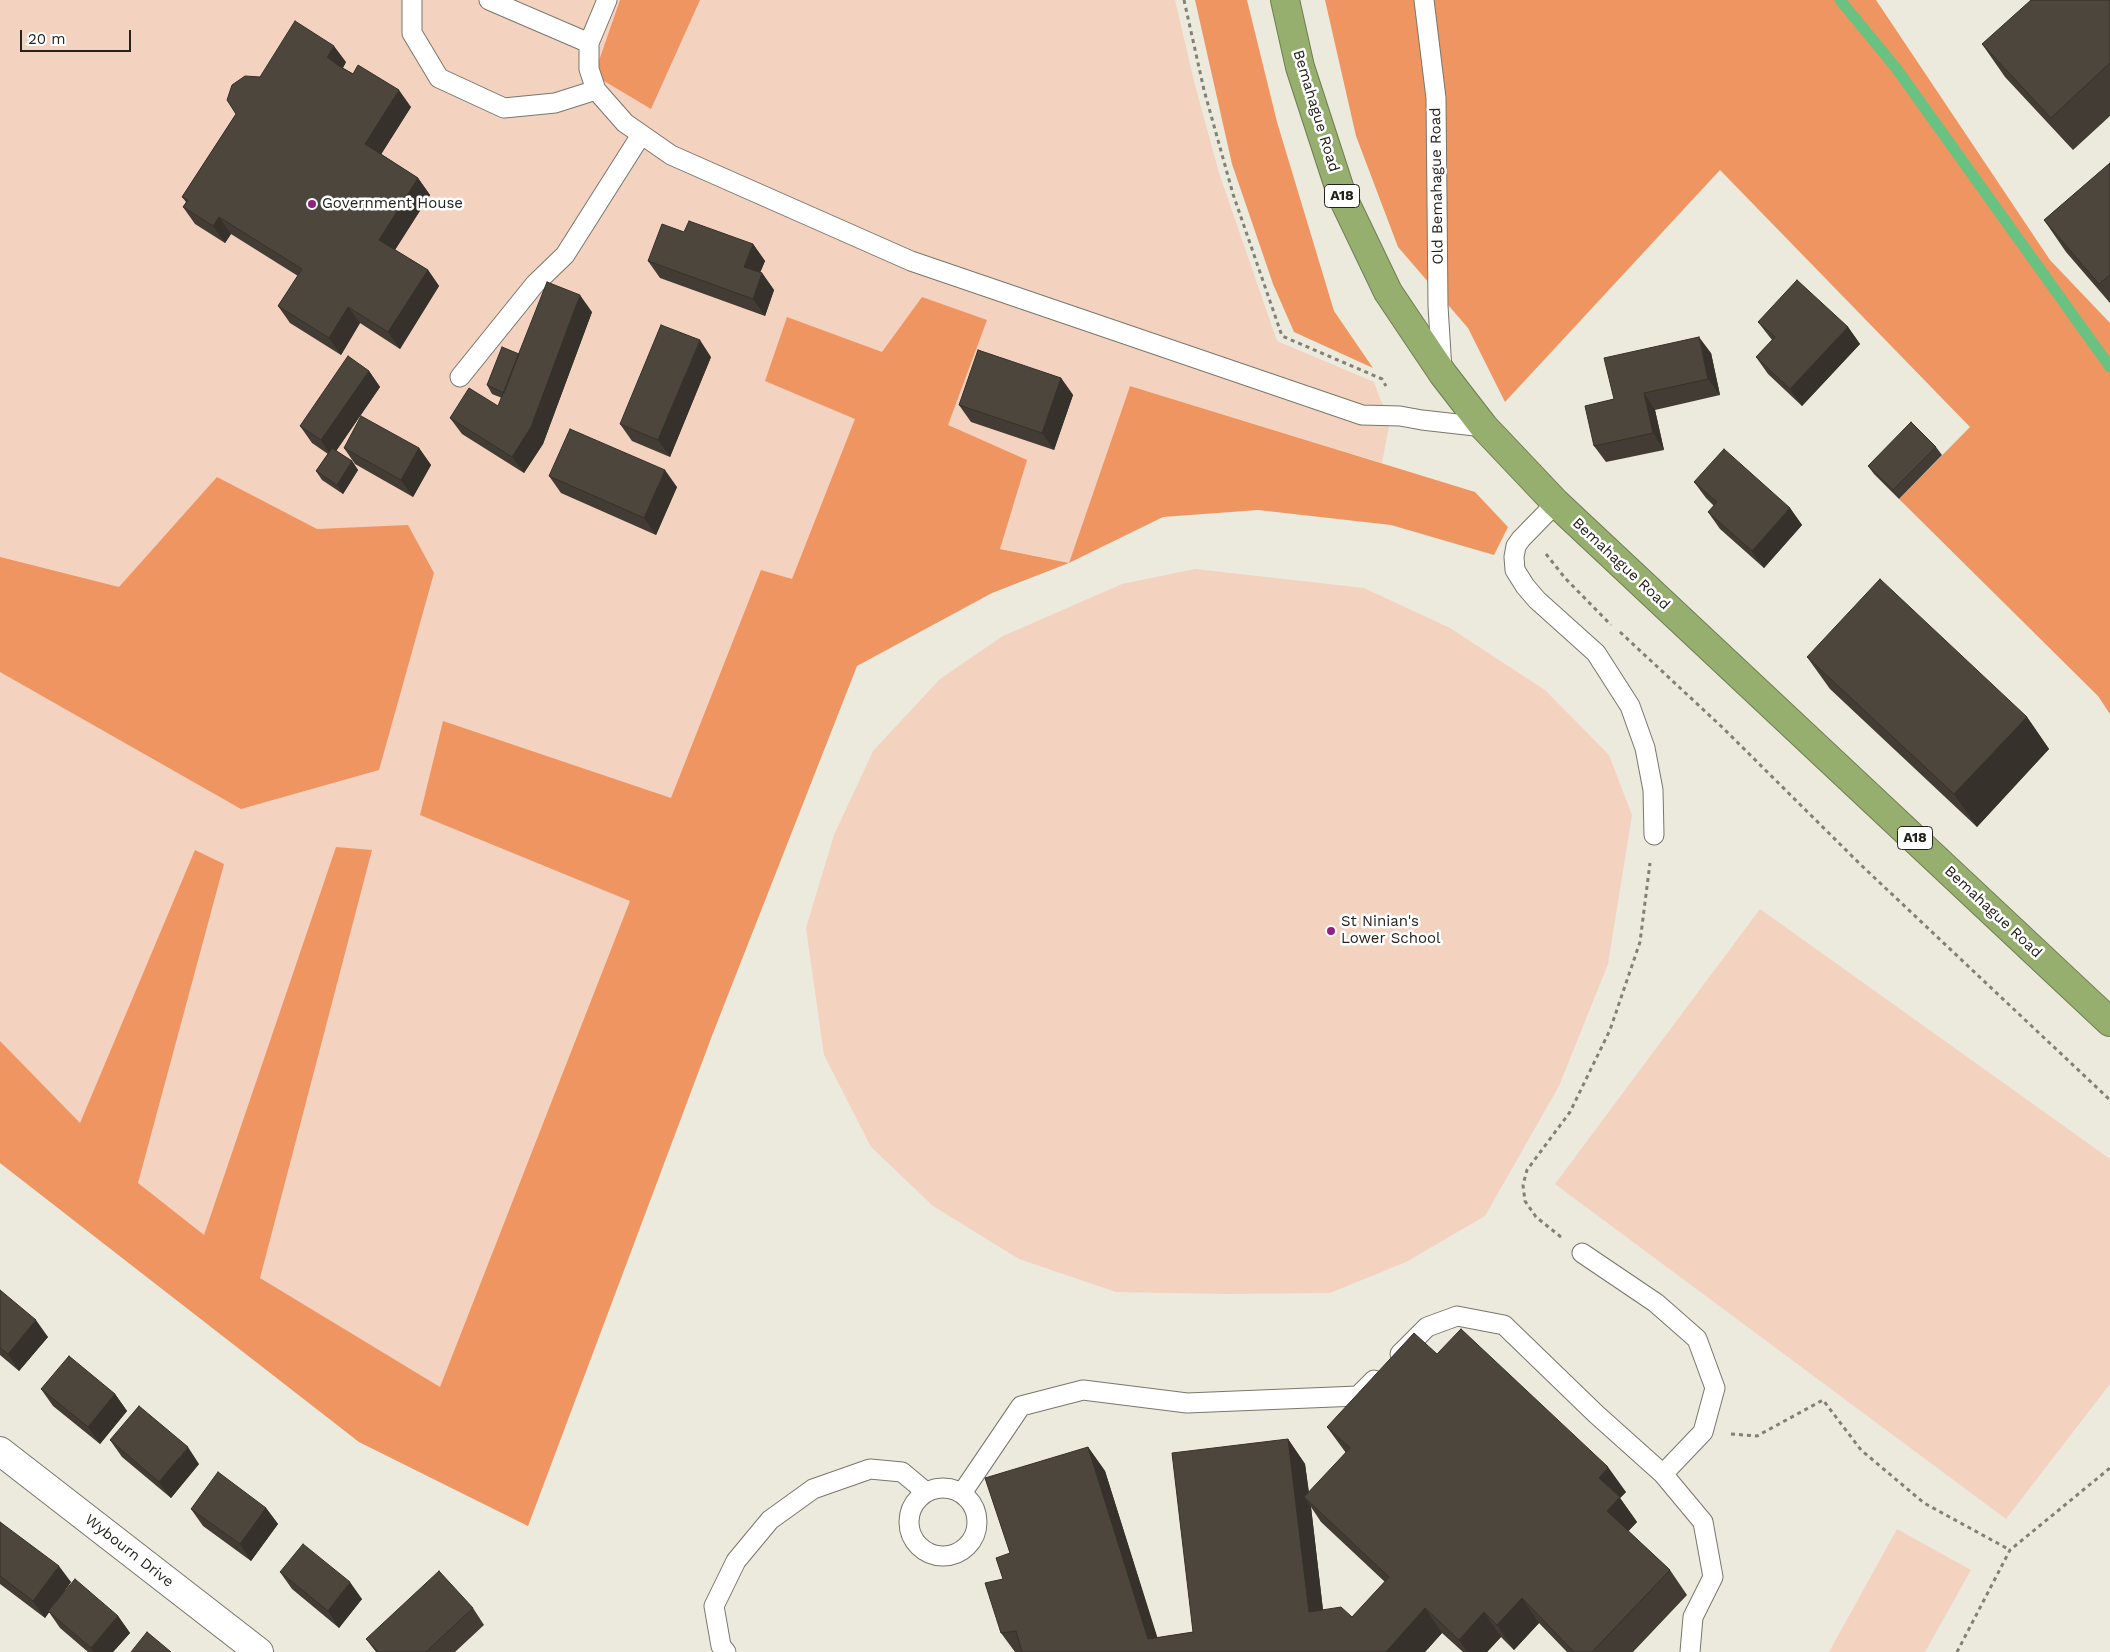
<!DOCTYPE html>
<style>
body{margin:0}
#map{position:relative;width:2110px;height:1652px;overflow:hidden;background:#eceadc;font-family:"Work Sans",sans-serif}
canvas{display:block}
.scale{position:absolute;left:20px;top:30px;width:111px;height:22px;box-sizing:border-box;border:2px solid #24231e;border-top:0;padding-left:6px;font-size:15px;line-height:18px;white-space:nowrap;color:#24231e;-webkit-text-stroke:4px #fff;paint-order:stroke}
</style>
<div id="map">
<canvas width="2110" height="1652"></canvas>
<div class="scale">20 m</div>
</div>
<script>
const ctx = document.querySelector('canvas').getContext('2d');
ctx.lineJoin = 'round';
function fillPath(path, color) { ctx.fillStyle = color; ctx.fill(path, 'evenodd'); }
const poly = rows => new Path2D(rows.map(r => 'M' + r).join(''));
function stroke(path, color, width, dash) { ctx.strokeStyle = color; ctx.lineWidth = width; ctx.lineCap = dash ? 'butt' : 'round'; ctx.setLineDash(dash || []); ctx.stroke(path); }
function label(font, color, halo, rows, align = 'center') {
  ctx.font = font + ' "Work Sans",sans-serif'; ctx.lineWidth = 5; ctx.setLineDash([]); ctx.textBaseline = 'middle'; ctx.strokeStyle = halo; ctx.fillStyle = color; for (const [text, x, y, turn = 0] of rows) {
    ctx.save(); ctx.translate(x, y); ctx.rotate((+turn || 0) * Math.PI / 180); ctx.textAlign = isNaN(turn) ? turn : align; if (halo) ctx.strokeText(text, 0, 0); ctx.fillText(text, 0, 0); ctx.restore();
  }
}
fillPath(poly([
 [0,0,1175,0,1195,85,1219,173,1277,341,1374,382,1381,401,1391,416,1382,463,1130,386,1069,563,910,530,713,1033,528,1526,359,1442,0,1163],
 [1195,569,1364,588,1450,628,1545,690,1609,755,1632,815,1608,964,1559,1086,1485,1216,1406,1262,1330,1293,1227,1294,1116,1292,1019,1259,933,1206,871,1147,824,1055,806,928,834,835,873,751,940,679,1003,636,1122,584],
 [1760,909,2110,1159,2110,1384,2006,1519,1555,1184],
 [1897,1529,1971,1570,1925,1652,1829,1652]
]), '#f3d2c0');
fillPath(poly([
 [620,0,700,0,651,109,594,75],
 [1195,0,1247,0,1277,122,1334,311,1373,368,1294,332,1273,284,1232,164],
 [1325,0,1876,0,2050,260,2110,323,2110,714,2098,696,1899,499,1970,427,1720,170,1505,402,1468,328,1398,247,1356,136],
 [922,297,987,320,948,425,1027,460,1000,549,1069,563,1130,386,1475,492,1508,527,1494,555,1391,525,1258,510,1163,517,1069,563,992,593,857,666,713,1033,528,1526,359,1442,0,1163,0,1041,80,1123,195,850,224,864,138,1183,204,1235,336,847,372,850,260,1278,440,1387,630,901,420,815,443,721,671,798,761,570,792,579,855,419,765,381,787,317,882,352],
 [217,477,317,529,408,525,434,573,379,770,241,809,0,672,0,557,119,587]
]), '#ef9562');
stroke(poly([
 [1840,0,1896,68,2110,367]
]), '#69c281', 11);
const lane = poly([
 [412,0,412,33,439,78,504,108,555,103,596,90],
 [489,0,589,43],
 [607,0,589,43,589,69,596,90,625,123,671,155,911,261,1362,415,1400,416,1422,420,1484,427],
 [1424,0,1436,98,1438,306,1442,370],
 [460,377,535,284,565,255,641,135],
 [1556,503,1521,539,1516,546,1514,557,1515,570,1525,586,1537,600,1596,653,1630,706,1645,748,1653,790,1654,835],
 [1582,1253,1656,1303,1697,1339,1715,1388,1703,1432,1663,1474],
 [1400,1354,1427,1327,1457,1316,1504,1325,1596,1414,1663,1474,1703,1522,1713,1577,1693,1617,1690,1652],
 '909 1522a34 34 0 1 1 68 0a34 34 0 1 1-68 0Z',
 [962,1493,1021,1406,1083,1390,1187,1403,1358,1396,1374,1380],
 [726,1652,721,1646,714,1606,736,1561,770,1520,813,1489,870,1469,902,1472,926,1492]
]);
const street = poly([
 [0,1451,259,1652]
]);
const highway = poly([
 [1285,0,1300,67,1342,196,1388,292,1443,374,1484,427,1556,503,2110,1022]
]);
stroke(lane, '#79776a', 21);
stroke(street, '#79776a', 30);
stroke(highway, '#6e7e52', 30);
stroke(poly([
 [1184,0,1204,90,1233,194,1282,336,1382,379,1386,386],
 [1546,554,1565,578,1611,625],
 [1620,632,1723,728,1861,865,2110,1100],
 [1561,1237,1536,1217,1525,1201,1523,1185,1527,1170,1570,1112,1610,1030,1640,942,1650,863],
 [1731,1434,1757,1436,1823,1400,1861,1450,1924,1503,2010,1550],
 [1957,1652,2010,1550,2110,1468]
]), '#828077', 3, [4, 4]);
stroke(lane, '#fff', 19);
stroke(street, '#fff', 28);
stroke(highway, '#96af6e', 28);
fillPath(poly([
 [2110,0,2110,116,2073,150,2005,77,1982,44],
 [346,62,343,68,411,107,381,154,418,178,430,195,395,250,428,270,439,286,400,349,360,323,341,355,290,323,278,306,298,276,231,234,225,243,195,224,183,207,186,202,182,197,260,77],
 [2110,163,2110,303,2066,252,2044,220],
 [684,232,753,244,765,261,760,272,762,273,774,290,765,316,660,278,648,261],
 [592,312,543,444,524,473,462,434,450,418,498,406,502,398,492,394,487,385,519,354],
 [1758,322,1848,327,1860,344,1802,406,1768,374,1756,357,1772,340],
 [1711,353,1720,395,1655,410,1664,450,1606,462,1594,446,1614,399],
 [711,357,670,457,632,441,620,424],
 [369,371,380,387,336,451,352,461,358,470,343,494,322,480,316,471,328,454,312,443,300,426],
 [1061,378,1073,395,1054,450,971,422,959,405],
 [1936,447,1942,455,1899,499,1874,474,1868,466],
 [344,448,419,448,431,465,413,497,355,464],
 [549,476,677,487,656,535,561,493],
 [1694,482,1790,508,1802,525,1764,568,1720,529,1708,512,1714,506,1706,498],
 [1807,657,2027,717,2049,749,1977,827,1830,689],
 [0,1290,48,1337,19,1371,0,1355],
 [1437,1354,1626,1492,1620,1498,1637,1522,1628,1531,1670,1570,1687,1595,1633,1652,1567,1652,1539,1623,1514,1650,1501,1637,1487,1652,1463,1652,1442,1633,1425,1652,1015,1652,1001,1633,1003,1579,1010,1553,1088,1447,1105,1471,1157,1638,1193,1632,1288,1439,1305,1464,1309,1492,1346,1453,1327,1427],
 [1311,1507,1321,1522,1385,1582,1352,1617,1323,1610],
 [41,1389,115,1394,127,1411,100,1444,53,1406],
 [110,1440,199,1464,171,1498,122,1457],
 [266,1508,278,1524,251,1561,203,1526,191,1509],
 [0,1522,71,1582,63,1593,118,1616,130,1633,113,1652,88,1652,60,1628,49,1612,45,1618,0,1584],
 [280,1572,362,1599,339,1628,292,1589],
 [473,1608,484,1625,455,1652,376,1652,366,1639]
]), '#423c34');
fillPath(poly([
 [334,46,346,62,339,74,327,57],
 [399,90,411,107,377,161,365,144],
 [418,178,430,195,391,256,379,240],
 [219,217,231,234,225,243,213,226],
 [753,244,765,261,756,283,744,267],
 [428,270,439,286,400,349,388,332],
 [762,273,774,290,765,316,753,299],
 [580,295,592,312,543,444,524,473,512,457],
 [348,307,360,323,341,355,329,338],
 [1848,327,1860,344,1802,406,1790,389],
 [1699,337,1711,353,1720,395,1708,379],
 [700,340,711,357,670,457,658,440],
 [369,371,380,387,332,457,321,440],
 [1061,378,1073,395,1054,450,1042,433],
 [1644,393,1655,410,1664,450,1653,433],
 [419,448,431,465,413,497,401,480],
 [352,461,358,470,343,494,337,485],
 [665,470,677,487,656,535,644,518],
 [1790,508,1802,525,1764,568,1752,551],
 [2027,717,2049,749,1977,827,1954,794],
 [36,1320,48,1337,19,1371,8,1354],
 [115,1394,127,1411,100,1444,88,1427],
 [1288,1439,1305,1464,1310,1503,1304,1497,1311,1507,1326,1636,1309,1612],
 [188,1447,199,1464,171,1498,159,1482],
 [1088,1447,1105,1471,1162,1652,1148,1639],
 [1608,1467,1626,1492,1620,1498,1637,1522,1624,1536,1607,1511,1599,1478],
 [266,1508,278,1524,251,1561,240,1544],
 [59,1566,71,1582,45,1618,33,1601],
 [350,1582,362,1599,339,1628,328,1611],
 [1522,1598,1539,1623,1514,1650,1497,1625],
 [1425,1608,1442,1633,1425,1652,1386,1652],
 [1484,1612,1501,1637,1487,1652,1467,1652,1459,1640],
 [118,1616,130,1633,113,1652,94,1652,91,1648]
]), '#36312a');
const building = poly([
 [2031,0,2110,0,2110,63,2051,118,1982,44,2031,0],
 [295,21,334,46,327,57,339,66,353,74,358,65,399,90,365,144,418,178,379,240,428,270,388,332,348,307,329,338,278,306,302,269,219,217,213,226,183,207,188,200,182,197,236,114,227,100,232,85,245,76,260,77,295,21],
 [2110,163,2110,275,2099,284,2044,220,2110,163],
 [689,221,753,244,744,267,762,273,753,299,648,261,662,224,684,232,689,221],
 [1797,280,1848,327,1790,389,1756,357,1775,337,1758,322,1797,280],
 [547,282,580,295,531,427,512,457,450,418,469,388,498,406,547,282],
 [661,325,700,340,658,440,620,424,661,325],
 [1699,337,1708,379,1644,393,1653,433,1594,446,1585,406,1614,399,1604,358,1699,337],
 [502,347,519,354,504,393,487,385,502,347],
 [978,350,1061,378,1042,433,959,405,978,350],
 [348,356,369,371,321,440,300,426,348,356],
 [361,416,419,448,401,480,344,448,361,416],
 [1911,422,1936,447,1893,490,1868,466,1911,422],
 [570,429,665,470,644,518,549,476,570,429],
 [332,448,352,461,337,485,316,471,332,448],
 [1724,449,1790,508,1752,551,1708,512,1717,502,1694,482,1724,449],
 [1880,579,2027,717,1954,794,1807,657,1880,579],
 [0,1290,36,1320,8,1354,0,1348,0,1290],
 [1461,1329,1608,1467,1599,1478,1620,1497,1607,1511,1670,1570,1592,1652,1574,1652,1522,1598,1497,1625,1484,1612,1459,1640,1425,1608,1386,1652,1022,1652,1016,1631,1001,1633,985,1583,1003,1579,996,1558,1010,1553,985,1478,1088,1447,1148,1639,1193,1632,1172,1453,1288,1439,1309,1612,1341,1607,1352,1617,1389,1577,1304,1497,1350,1448,1327,1427,1414,1333,1437,1354,1461,1329],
 [69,1356,115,1394,88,1427,41,1389,69,1356],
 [139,1406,188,1447,159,1482,110,1440,139,1406],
 [218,1472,266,1508,240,1544,191,1509,218,1472],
 [0,1522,59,1566,33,1601,0,1576,0,1522],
 [303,1544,350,1582,328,1611,280,1572,303,1544],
 [439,1571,473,1608,426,1652,379,1652,366,1639,439,1571],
 [75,1579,118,1616,91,1648,48,1611,75,1579],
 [147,1632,171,1652,131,1652,147,1632]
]);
fillPath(building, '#4d463c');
stroke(building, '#36312a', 1);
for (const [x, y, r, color] of [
 [312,204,5,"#902081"],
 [1331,931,5,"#902081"]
]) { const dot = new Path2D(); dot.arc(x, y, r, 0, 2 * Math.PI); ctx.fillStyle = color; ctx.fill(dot); stroke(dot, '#fff', 2); }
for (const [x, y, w] of [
 [1342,196,35],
 [1915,838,35]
]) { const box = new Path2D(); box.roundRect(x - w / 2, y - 11.5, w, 23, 4); ctx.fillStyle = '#fff'; ctx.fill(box); stroke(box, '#24231e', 1); }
label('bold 14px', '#24231e', null, [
 ["A18",1342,196],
 ["A18",1915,838]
]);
label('15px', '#24231e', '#fff', [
 ["Bemahague Road",1316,111,73],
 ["Old Bemahague Road",1437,186,-91],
 ["Bemahague Road",1621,564,43],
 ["Bemahague Road",1993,912,43],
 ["Wybourn Drive",129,1551,38]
]);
label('15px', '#24231e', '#fff', [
 ["Government House",322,204],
 ["St Ninian's",1341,922],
 ["Lower School",1341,939]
], 'left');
</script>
